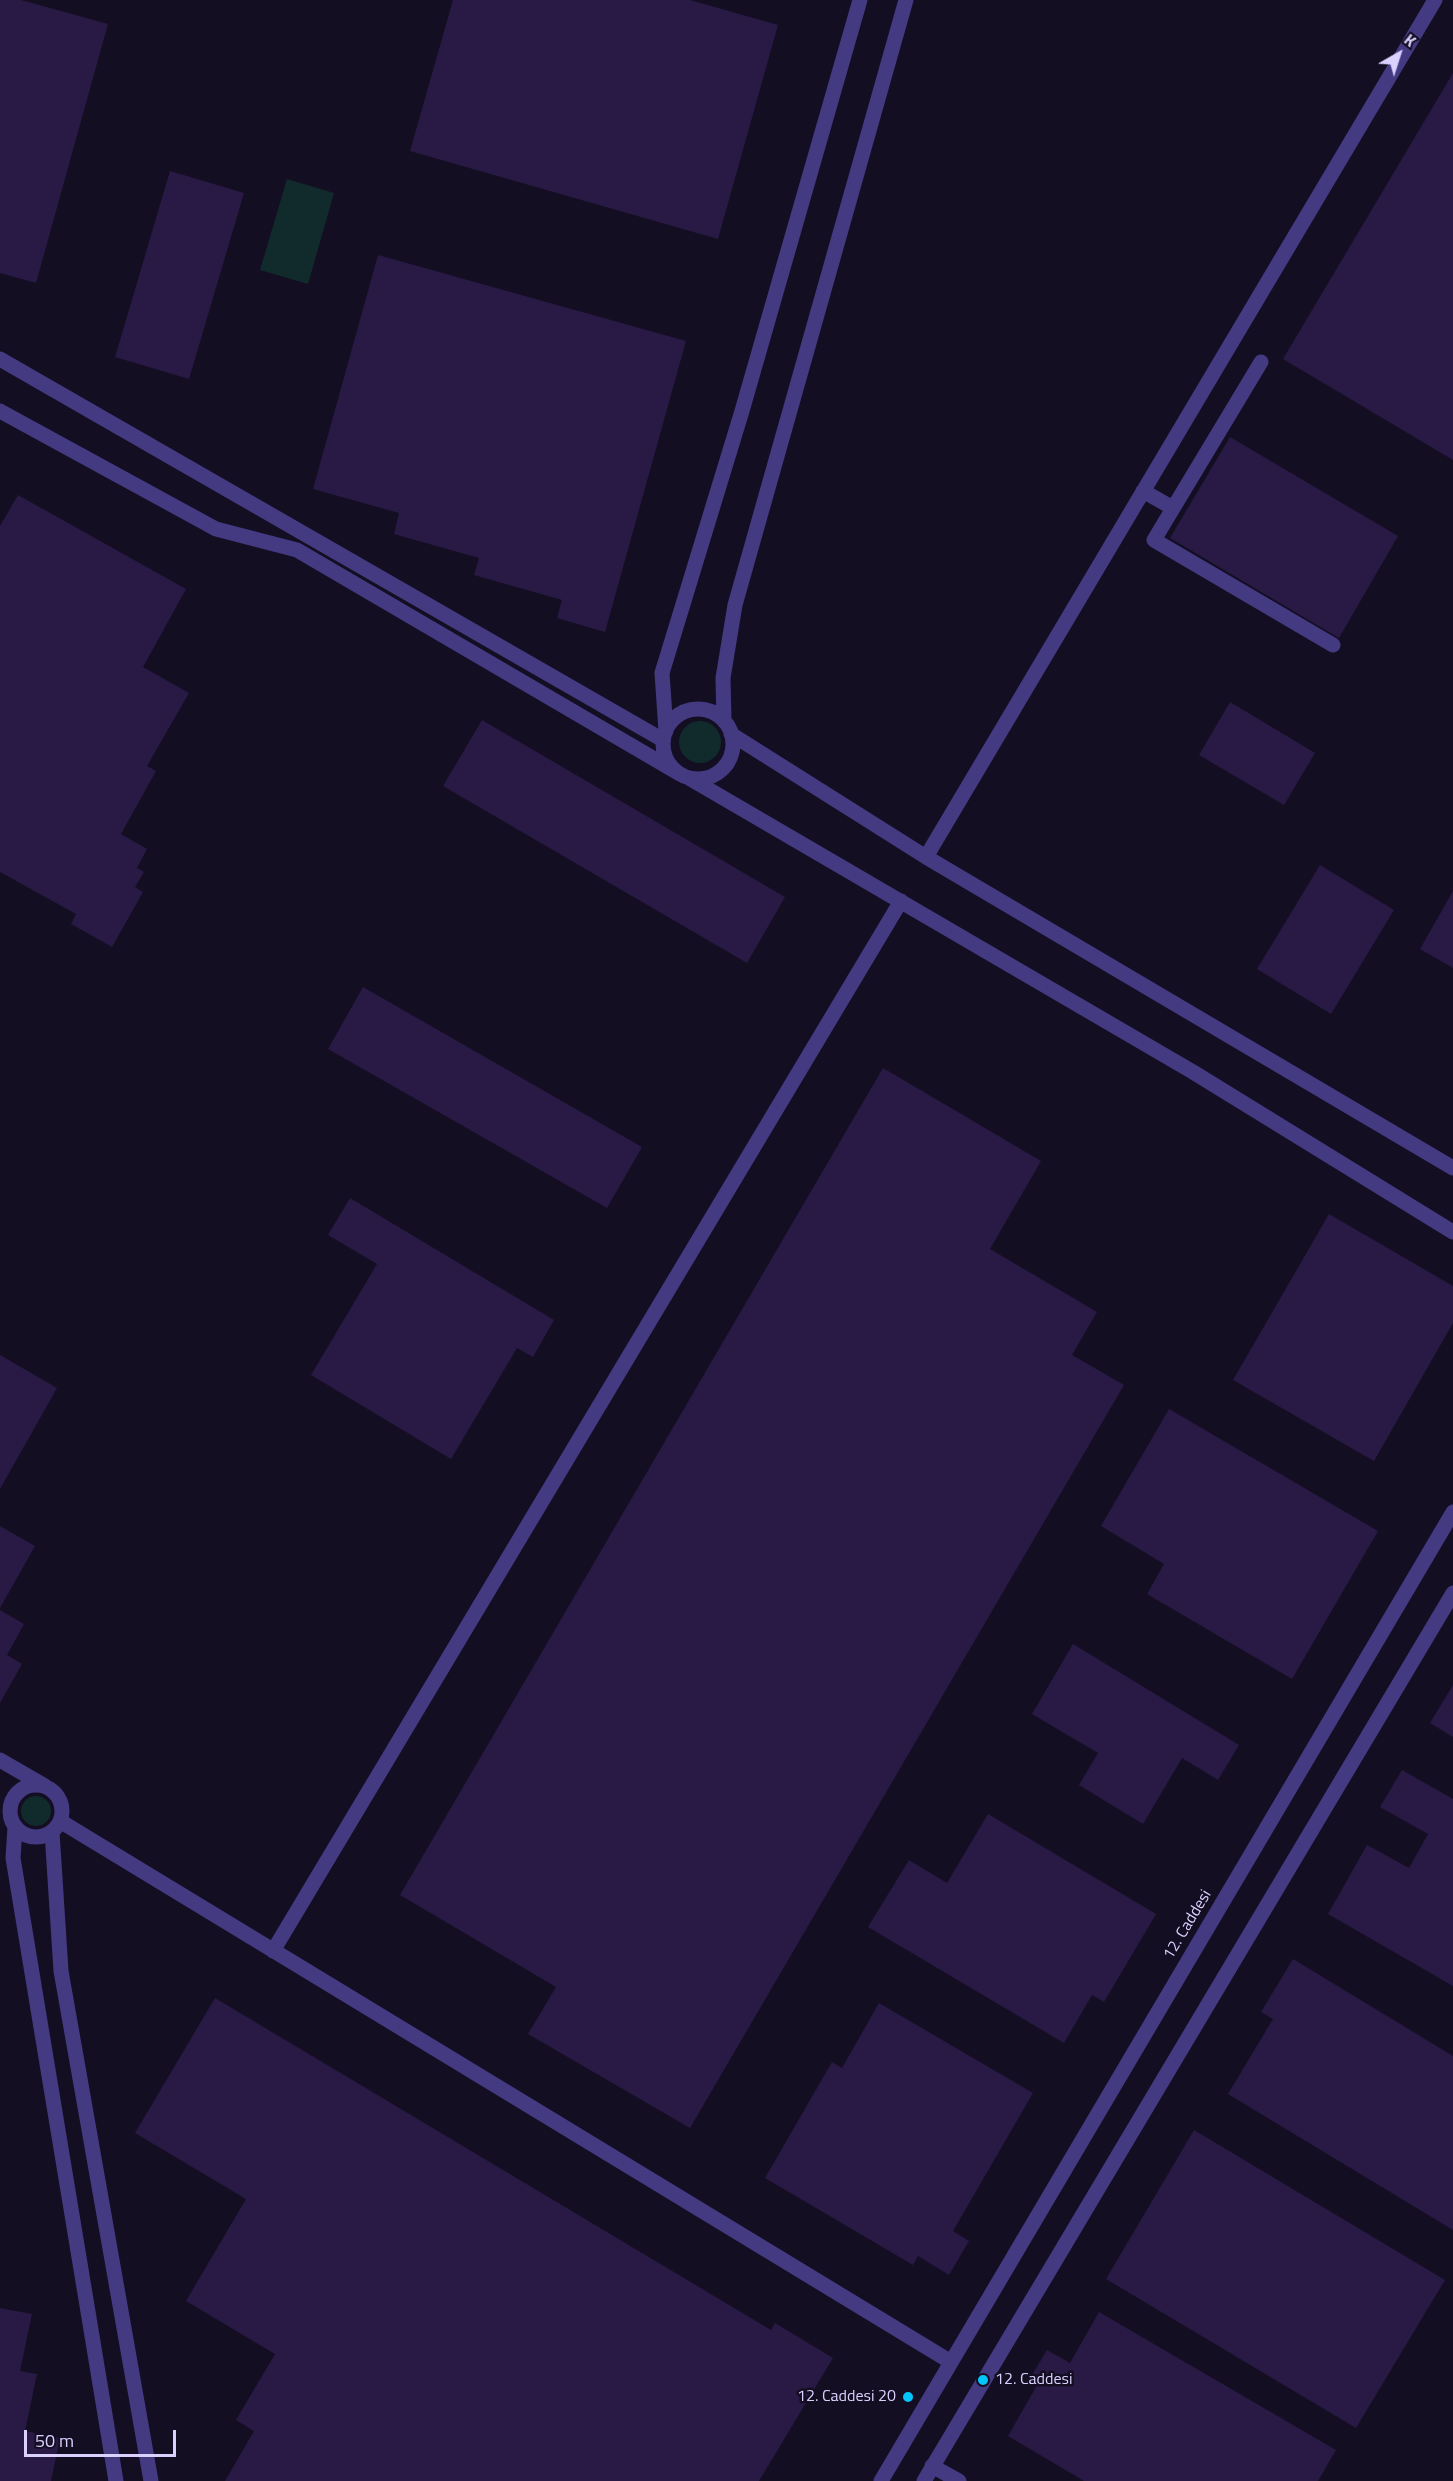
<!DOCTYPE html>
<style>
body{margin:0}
#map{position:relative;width:1453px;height:2481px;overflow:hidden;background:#140e23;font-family:"Titillium Web",sans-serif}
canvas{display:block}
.north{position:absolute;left:1369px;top:24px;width:60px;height:60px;-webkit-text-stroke:4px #140e23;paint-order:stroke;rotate:39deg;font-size:16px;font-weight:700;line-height:24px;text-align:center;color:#dbd1ff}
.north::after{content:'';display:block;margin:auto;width:21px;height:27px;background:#dbd1ff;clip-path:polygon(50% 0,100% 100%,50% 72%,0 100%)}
.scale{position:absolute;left:24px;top:2430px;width:152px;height:27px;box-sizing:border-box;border:3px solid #dbd1ff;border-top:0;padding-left:8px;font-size:18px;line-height:21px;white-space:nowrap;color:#dbd1ff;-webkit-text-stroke:4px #140e23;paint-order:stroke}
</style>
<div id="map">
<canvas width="1453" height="2481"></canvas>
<div class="north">K</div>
<div class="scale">50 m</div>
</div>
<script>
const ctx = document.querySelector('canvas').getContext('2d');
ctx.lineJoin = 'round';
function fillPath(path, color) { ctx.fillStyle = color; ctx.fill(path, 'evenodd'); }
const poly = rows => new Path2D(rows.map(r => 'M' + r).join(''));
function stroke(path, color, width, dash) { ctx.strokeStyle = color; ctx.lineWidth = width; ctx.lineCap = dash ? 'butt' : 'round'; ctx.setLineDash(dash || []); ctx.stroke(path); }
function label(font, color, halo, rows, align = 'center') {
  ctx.font = font + ' "Titillium Web",sans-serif'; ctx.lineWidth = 5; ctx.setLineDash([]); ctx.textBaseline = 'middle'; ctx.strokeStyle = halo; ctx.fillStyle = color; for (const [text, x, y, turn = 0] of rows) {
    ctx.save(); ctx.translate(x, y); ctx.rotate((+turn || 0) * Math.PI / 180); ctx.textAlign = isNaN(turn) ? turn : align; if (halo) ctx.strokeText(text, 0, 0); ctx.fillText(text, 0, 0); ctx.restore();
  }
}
fillPath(poly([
 [287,179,334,193,308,284,260,270],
 '679 742a21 21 0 1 1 42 0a21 21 0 1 1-42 0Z',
 '21 1811a15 15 0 1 1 30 0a15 15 0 1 1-30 0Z'
]), '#112b2d');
fillPath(poly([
 [0,0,21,0,108,24,36,283,0,273],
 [453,0,690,0,778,25,718,239,410,151],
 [1453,73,1453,460,1283,359],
 [170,171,244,193,189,379,115,357],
 [378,255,686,341,605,632,557,618,562,600,474,575,479,558,394,534,399,513,313,489],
 [1230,437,1398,536,1339,638,1170,538],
 [18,495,186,589,143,667,189,693,147,766,156,771,121,834,147,849,137,868,144,872,135,887,143,892,112,947,71,924,76,914,0,872,0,526],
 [1230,702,1315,753,1284,805,1199,755],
 [482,720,785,897,747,963,443,786],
 [1320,865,1394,910,1331,1014,1257,969],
 [1453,891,1453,968,1420,949],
 [363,987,642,1147,607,1208,328,1049],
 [883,1068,1041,1161,990,1249,1097,1312,1072,1355,1124,1385,690,2128,528,2034,556,1987,400,1895],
 [350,1198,554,1320,533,1357,517,1348,451,1459,311,1375,377,1264,328,1235],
 [1329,1214,1453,1286,1453,1323,1374,1461,1233,1380],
 [0,1355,57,1388,0,1489],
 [1169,1409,1378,1531,1292,1679,1147,1594,1164,1564,1101,1526],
 [0,1526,35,1546,0,1608],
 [0,1610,24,1624,7,1655,22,1664,0,1703],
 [1073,1644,1239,1745,1218,1780,1182,1758,1143,1824,1079,1785,1098,1753,1032,1714],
 [1453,1685,1453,1737,1430,1723],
 [1402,1770,1453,1799,1453,1986,1328,1914,1367,1845,1409,1868,1428,1834,1380,1807],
 [988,1814,1156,1914,1104,2002,1092,1995,1064,2043,868,1927,909,1860,947,1883],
 [1293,1959,1453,2056,1453,2230,1228,2094,1273,2019,1261,2012],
 [215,1998,771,2330,775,2323,833,2358,759,2481,225,2481,254,2431,236,2420,275,2354,186,2301,246,2199,135,2133],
 [879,2003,1033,2093,953,2231,969,2241,949,2275,918,2256,913,2265,765,2178,832,2062,842,2068],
 [1194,2130,1445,2280,1356,2428,1106,2279],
 [0,2308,32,2314,20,2371,37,2374,25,2431,60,2438,51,2481,0,2481],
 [1099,2312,1336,2450,1318,2481,1084,2481,1008,2436,1040,2380,1032,2375,1047,2350,1070,2363]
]), '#281a44');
stroke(poly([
 [0,359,663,740],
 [1261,362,1154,540,1333,645],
 [0,411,216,529,297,550,680,774],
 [1143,491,1173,508],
 '663 744a35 35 0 1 1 70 0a35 35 0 1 1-70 0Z',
 [724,721,723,678,735,605,906,0],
 [666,731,662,673,742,411,860,0],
 [731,734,926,857,1453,1168],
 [689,778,1193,1072,1453,1232],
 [926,857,1435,0],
 [0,1760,45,1786],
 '10 1811a26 26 0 1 1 52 0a26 26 0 1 1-52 0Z',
 [60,1821,951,2362],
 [15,1827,13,1858,116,2481],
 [52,1832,61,1971,151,2481],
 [273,1951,901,901],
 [932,2466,959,2481],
 [881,2481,1453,1512],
 [924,2481,1453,1593]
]), '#443a82', 15);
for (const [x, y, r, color] of [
 [983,2380,6,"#02c6fa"],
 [908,2397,6,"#02c6fa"]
]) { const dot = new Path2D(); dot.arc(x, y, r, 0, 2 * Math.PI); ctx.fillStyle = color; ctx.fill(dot); stroke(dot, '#140e23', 2); }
label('16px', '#dbd1ff', '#140e23', [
 ["12. Caddesi",1188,1925,-59]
]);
label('16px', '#dbd1ff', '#140e23', [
 ["12. Caddesi",995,2380],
 ["12. Caddesi 20",896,2397,"right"]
], 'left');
</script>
